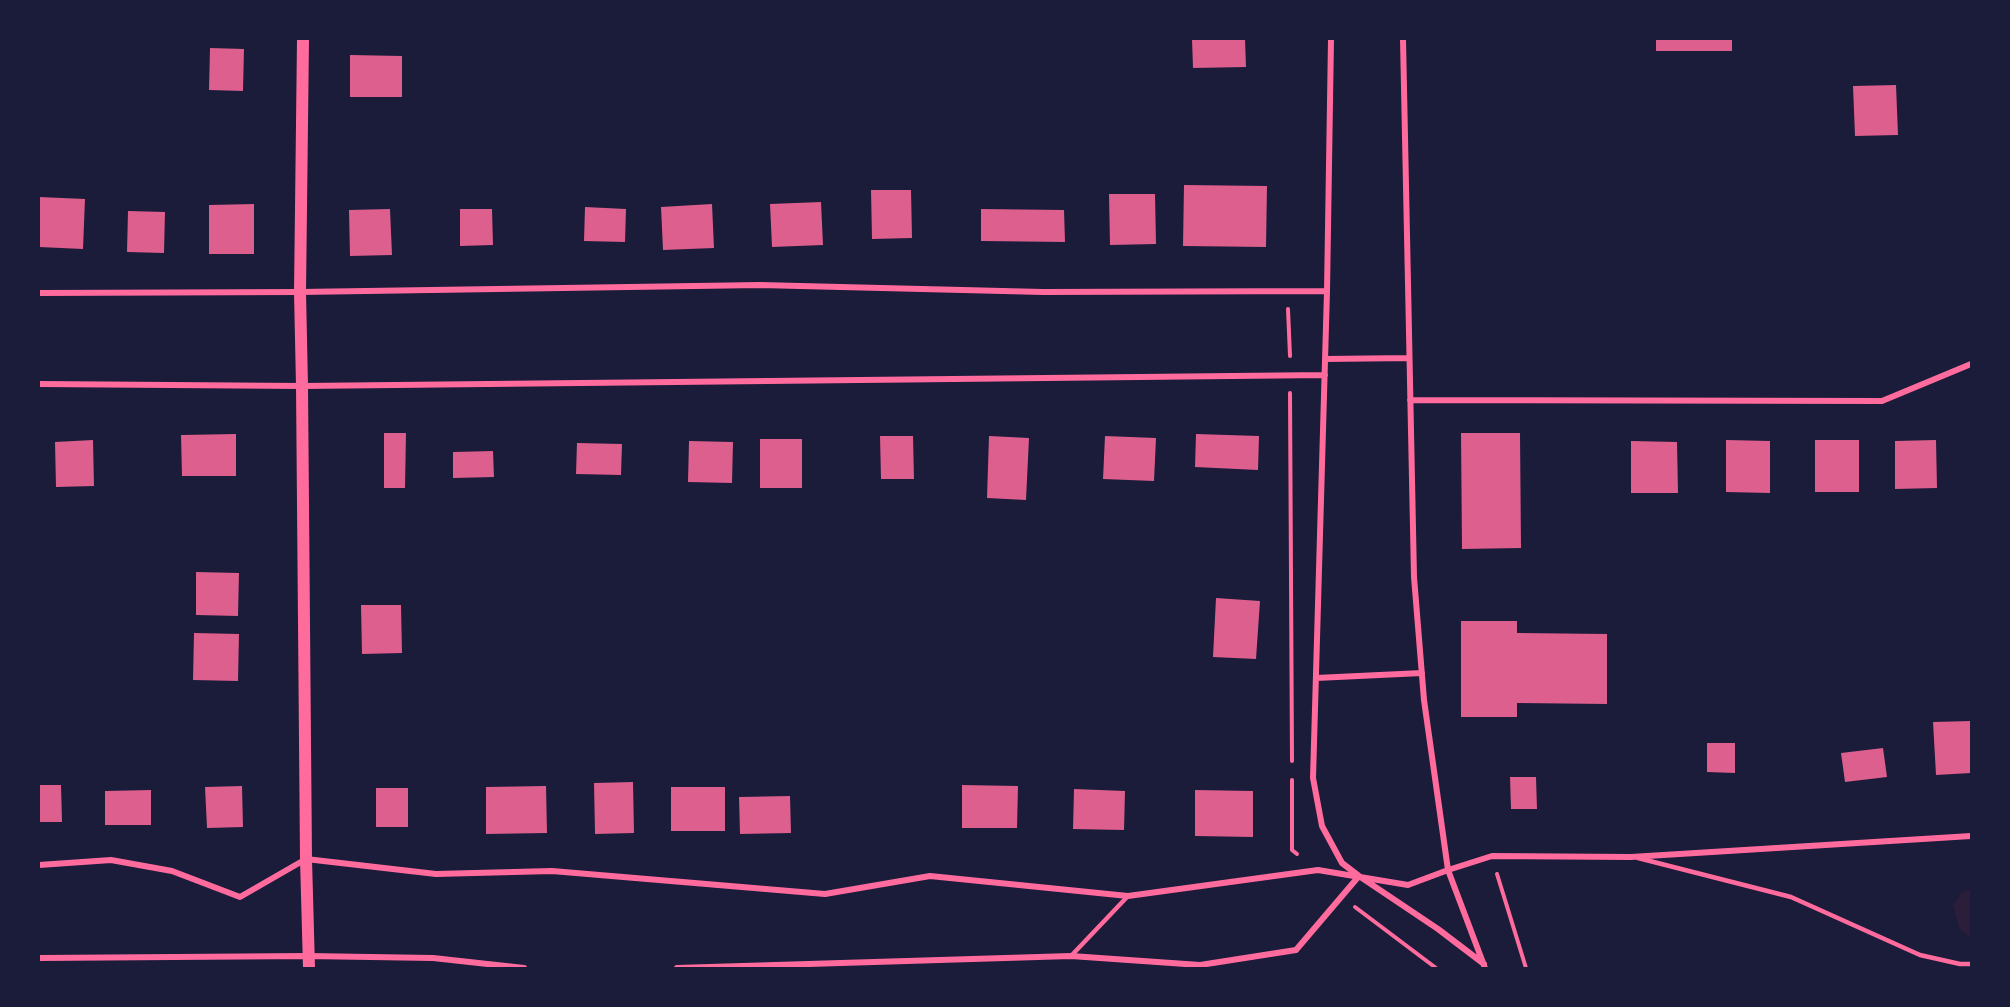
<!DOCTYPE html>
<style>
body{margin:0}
#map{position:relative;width:2010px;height:1007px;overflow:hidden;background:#1b1b3a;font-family:Roboto,sans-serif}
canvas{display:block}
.frame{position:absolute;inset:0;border:40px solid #1b1b3a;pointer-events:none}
</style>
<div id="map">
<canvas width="2010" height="1007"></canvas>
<div class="frame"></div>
</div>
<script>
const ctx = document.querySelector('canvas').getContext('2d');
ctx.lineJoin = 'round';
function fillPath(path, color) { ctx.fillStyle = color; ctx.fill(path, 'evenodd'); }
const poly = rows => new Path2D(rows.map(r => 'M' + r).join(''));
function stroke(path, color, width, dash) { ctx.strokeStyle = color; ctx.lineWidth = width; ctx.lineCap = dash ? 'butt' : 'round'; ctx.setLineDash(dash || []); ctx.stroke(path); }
fillPath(poly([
 [1971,889,1971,939,1959,928,1953,905,1962,892]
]), '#2a1e3b');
fillPath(poly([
 [1192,39,1245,39,1246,67,1193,68],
 [1656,39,1732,39,1732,51,1656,51],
 [210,48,244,49,243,91,209,90],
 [350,55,402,56,402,97,350,97],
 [1896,85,1898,135,1855,136,1853,86],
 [1184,185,1267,186,1266,247,1183,246],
 [871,190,911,190,912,238,872,239],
 [1109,194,1155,194,1156,244,1110,245],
 [39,197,85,199,83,249,39,247],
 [821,202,823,245,772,247,770,204],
 [254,204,254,254,209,254,209,205],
 [712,204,714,248,663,250,661,207],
 [585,207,626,209,625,242,584,241],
 [390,209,392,255,350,256,349,210],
 [460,209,492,209,493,245,460,246],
 [981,209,1064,210,1065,242,981,241],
 [128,211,165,212,164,253,127,252],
 [384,433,406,433,405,488,384,488],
 [1461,433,1520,433,1521,548,1462,549],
 [236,434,236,476,182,476,181,435],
 [1196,434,1259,436,1258,470,1195,467],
 [880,436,913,436,914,479,881,479],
 [989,436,1029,438,1026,500,987,498],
 [1105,436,1156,438,1154,481,1103,479],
 [760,439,802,439,802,488,760,488],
 [93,440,94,486,56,487,55,442],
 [1726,440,1770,441,1770,493,1726,492],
 [1815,440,1859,440,1859,492,1815,492],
 [1936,440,1937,488,1895,489,1895,441],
 [689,441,733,442,732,483,688,482],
 [1631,441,1677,442,1678,493,1631,493],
 [577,443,622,444,621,475,576,474],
 [493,451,494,477,453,478,453,452],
 [196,572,239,573,238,616,196,615],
 [1216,598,1260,601,1256,659,1213,657],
 [361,605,401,605,402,653,362,654],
 [1461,621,1517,621,1517,633,1607,634,1607,704,1517,703,1517,717,1461,717],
 [194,633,239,634,238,681,193,680],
 [1971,721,1971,773,1936,775,1933,722],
 [1707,743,1735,743,1735,773,1707,772],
 [1883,748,1887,777,1845,782,1841,753],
 [1510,777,1536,777,1537,809,1511,809],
 [633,782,634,833,595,834,594,783],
 [39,785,61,785,62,822,39,822],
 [962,785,1018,786,1017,828,962,828],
 [242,786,243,827,207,828,205,787],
 [546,786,547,833,486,834,486,787],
 [671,787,725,787,725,831,671,831],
 [376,788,408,788,408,827,376,827],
 [1074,789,1125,791,1124,830,1073,829],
 [151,790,151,825,105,825,105,791],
 [1195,790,1253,791,1253,837,1195,836],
 [790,796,791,833,740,834,739,797]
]), '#dd5f8e');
stroke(poly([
 [1288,309,1290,356],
 [1290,393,1292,761],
 [1292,780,1292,850,1297,854],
 [1497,874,1526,968],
 [1355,907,1436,968]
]), '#ff6b9d', 4);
stroke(poly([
 [1638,858,1791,897,1920,955,1960,964,1971,964],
 [1071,956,1128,896]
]), '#ff6b9d', 4.5);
stroke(poly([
 [1331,39,1327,291,1313,778,1322,826,1342,863,1359,876,1438,929,1484,964],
 [1403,39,1414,577,1424,700,1448,870,1485,968],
 [39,293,300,292,760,285,1043,292,1327,291],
 [1325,359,1409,358],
 [39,384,302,386,1325,375],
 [1410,400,1882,401,1971,364],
 [1316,678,1422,673],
 [39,865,111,860,172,871,240,897,306,859,436,874,552,871,825,894,930,876,1128,896,1318,870,1408,885,1448,870,1492,856,1631,857,1971,836],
 [39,958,308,956,433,958,524,968],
 [677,968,1071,956,1200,965,1296,950,1359,876]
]), '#ff6b9d', 6);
stroke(poly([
 [303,39,300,292,302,386,306,859,309,968]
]), '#ff6b9d', 12);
</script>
